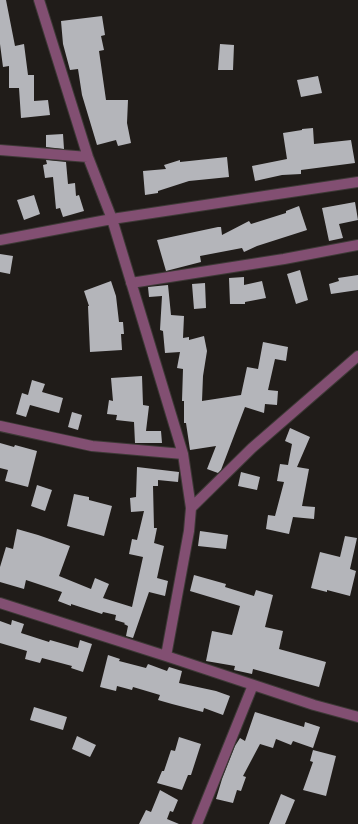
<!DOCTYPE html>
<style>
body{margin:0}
canvas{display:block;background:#201c19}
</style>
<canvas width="358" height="824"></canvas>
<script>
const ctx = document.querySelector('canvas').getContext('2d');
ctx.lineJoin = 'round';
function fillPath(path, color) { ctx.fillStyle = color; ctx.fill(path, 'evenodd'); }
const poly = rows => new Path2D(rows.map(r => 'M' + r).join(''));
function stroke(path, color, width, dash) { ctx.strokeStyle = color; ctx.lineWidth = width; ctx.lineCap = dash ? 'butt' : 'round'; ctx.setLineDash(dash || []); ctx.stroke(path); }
fillPath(poly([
 [0,0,6,0,15,46,24,44,28,75,34,75,34,101,48,100,50,115,21,118,19,88,9,88,9,66,3,67,0,44],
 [102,16,105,35,101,36,104,50,99,51,106,100,128,100,127,123,131,143,118,146,116,140,97,145,82,95,78,69,70,70,63,44,61,21],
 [220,44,234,45,233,70,218,70],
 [318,76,322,93,301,97,297,80],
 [313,128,314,144,351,140,355,163,301,170,301,174,282,175,255,181,252,166,287,159,283,133,302,130,302,129],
 [63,134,64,149,46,147,46,135],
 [227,157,229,177,189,181,158,191,158,193,145,195,143,171,166,169,164,165,180,160,180,162],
 [46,160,66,162,68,184,75,183,76,196,79,195,84,211,63,217,60,208,56,209,53,177,45,178,43,165,47,164],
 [34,195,40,214,24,220,17,200],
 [355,202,358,220,339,224,343,238,329,241,322,208],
 [299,206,307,230,257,246,244,252,242,248,200,256,201,262,166,271,157,240,218,227,221,227,222,235,249,221,251,224,286,213,286,211],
 [0,254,13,256,10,274,0,272],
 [300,270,308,300,296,304,287,274],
 [358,275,358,290,331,294,329,284,339,281,338,278],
 [244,277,244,285,262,281,266,298,245,302,245,304,230,304,229,278],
 [111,281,116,296,119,322,123,322,124,334,121,334,122,350,90,352,88,306,89,306,84,291],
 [205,283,206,308,194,309,192,284],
 [168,285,171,315,184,316,183,338,189,337,189,340,204,336,207,351,203,376,202,401,241,395,247,367,258,369,263,342,288,347,286,361,275,359,268,390,278,391,277,405,265,404,264,413,245,407,221,470,218,473,207,469,216,446,190,450,186,423,184,423,184,401,182,401,183,369,177,368,180,352,165,353,163,331,160,330,162,296,149,297,148,287],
 [142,376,143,405,149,406,146,431,161,431,162,443,135,443,134,422,116,420,117,415,107,414,109,400,113,401,111,378],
 [32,380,45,384,42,392,63,398,59,413,30,405,26,417,16,414,22,393,28,395],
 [72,412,82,415,78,430,68,427],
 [290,428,310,437,297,467,309,469,302,506,315,507,314,519,293,517,289,534,266,529,268,515,275,516,284,482,277,481,280,464,288,465,292,444,285,441],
 [0,443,14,447,15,445,37,451,28,487,5,481,8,470,0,468],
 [137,467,179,472,178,482,158,480,158,486,153,486,154,528,157,528,154,543,164,546,157,578,168,581,165,596,149,592,133,638,126,636,128,626,124,624,125,623,115,620,116,615,103,612,102,614,71,604,71,606,58,601,62,592,26,580,24,589,0,582,0,567,6,547,13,549,17,529,38,535,70,546,59,576,91,589,95,578,109,584,103,598,132,607,143,557,129,554,132,539,137,540,144,511,131,512,130,498,136,497],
 [241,472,260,477,257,490,238,486],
 [37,485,52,490,45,511,31,506],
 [74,494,89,497,89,500,112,506,104,536,67,526],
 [200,531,228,535,226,549,198,546],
 [345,536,357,538,350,569,356,571,350,596,327,590,327,592,311,588,320,552,340,557],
 [194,575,226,584,225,587,254,596,256,590,273,595,265,627,283,631,279,649,326,662,319,687,253,669,252,674,234,670,235,666,206,661,212,631,232,635,240,606,190,591],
 [12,620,24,624,21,633,49,642,50,640,78,648,80,640,92,644,83,672,71,668,72,666,42,658,40,663,25,659,27,651,0,643,0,621,11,625],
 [108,655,120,659,119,661,146,668,148,664,167,671,169,667,182,671,179,683,216,691,230,696,223,715,204,708,203,712,172,704,158,700,160,695,133,687,132,690,117,686,116,691,100,687],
 [34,707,67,717,63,730,30,720],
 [255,712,304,727,305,722,320,727,313,748,293,741,291,745,276,739,273,748,260,744,243,776,246,777,241,791,237,790,233,803,216,799,222,779,235,746,240,738,245,741],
 [77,736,96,745,90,757,72,749],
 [179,737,201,744,191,775,188,775,182,790,157,783,162,771,164,771,171,750,175,751],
 [313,750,336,756,326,796,303,790,313,762,310,761],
 [160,790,178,800,173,812,170,811,167,819,179,824,139,824,146,810,151,812],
 [281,794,295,800,285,824,269,824]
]), '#b4b5ba');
const minor = poly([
 [39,0,88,157,112,219,183,454,191,508,189,531,166,656],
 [0,150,88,157],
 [0,240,112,219,358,182],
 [131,283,284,259,358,245],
 [0,426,92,446,183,454],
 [191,508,252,448,358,356],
 [0,603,166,656,314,705,358,717],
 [197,824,253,685]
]);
stroke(minor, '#3d3936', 12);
stroke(minor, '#824f72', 10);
</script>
